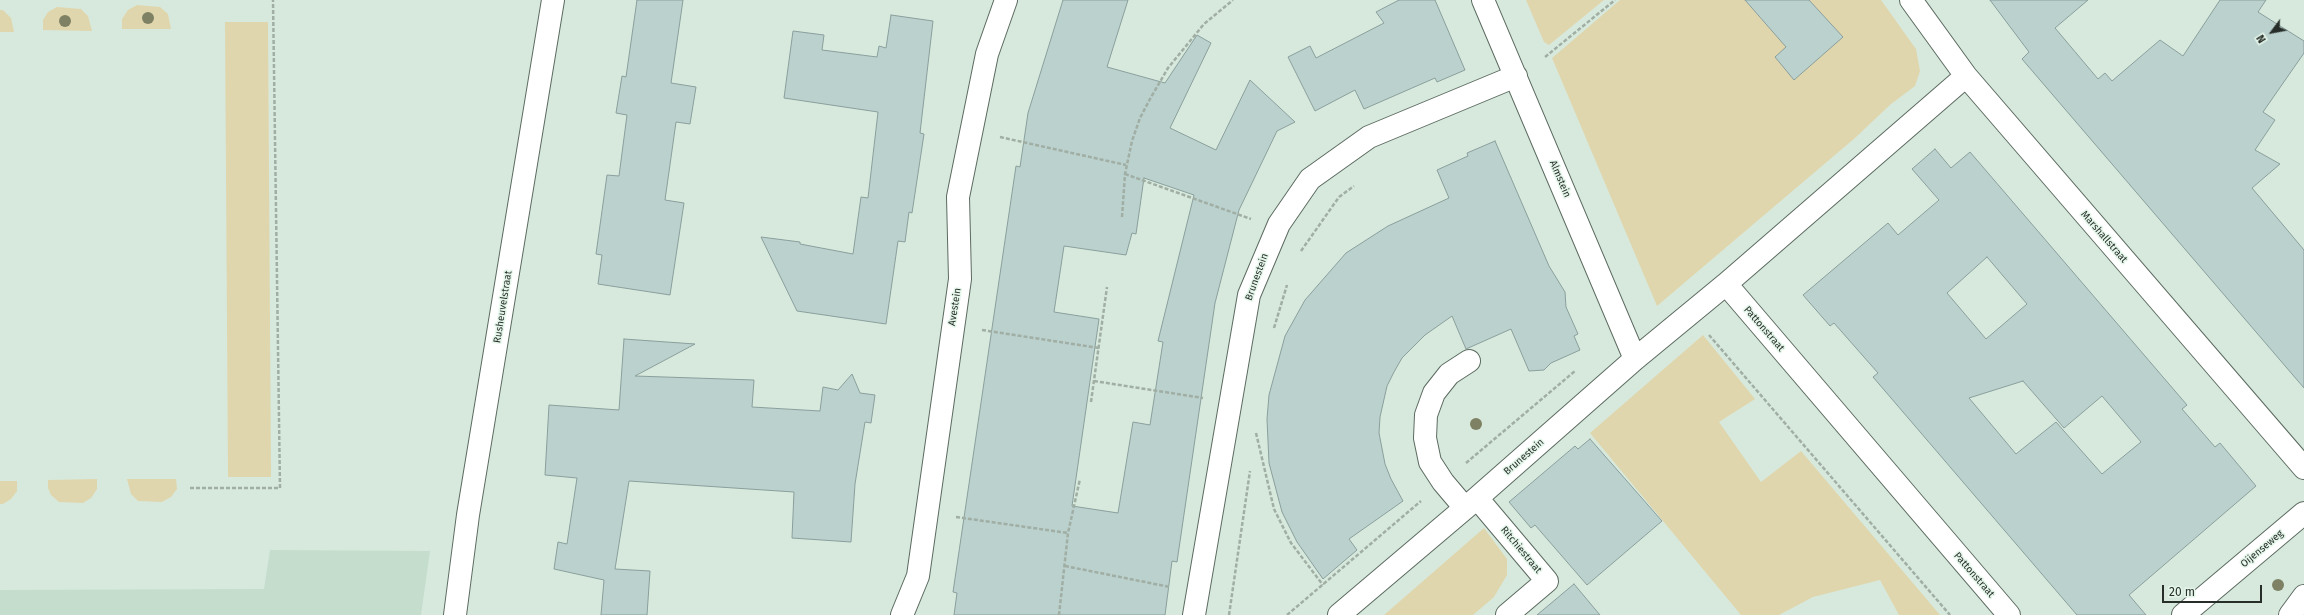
<!DOCTYPE html>
<style>
body{margin:0}
#map{position:relative;width:2304px;height:615px;overflow:hidden;background:#d7e9dc;font-family:"Fira Sans",sans-serif}
canvas{display:block}
.north{position:absolute;left:2252px;top:12px;width:40px;height:40px;-webkit-text-stroke:3px #e4f6ea;paint-order:stroke;rotate:238deg;font-size:11px;font-weight:700;line-height:16px;text-align:center;color:#272e29}
.north::after{content:'';display:block;margin:auto;width:14px;height:18px;background:#272e29;clip-path:polygon(50% 0,100% 100%,50% 72%,0 100%)}
.scale{position:absolute;left:2162px;top:585px;width:100px;height:18px;box-sizing:border-box;border:2px solid #272e29;border-top:0;padding-left:5px;font-size:12px;line-height:14px;white-space:nowrap;color:#272e29;-webkit-text-stroke:3px #e4f6ea;paint-order:stroke}
</style>
<div id="map">
<canvas width="2304" height="615"></canvas>
<div class="north">N</div>
<div class="scale">20 m</div>
</div>
<script>
const ctx = document.querySelector('canvas').getContext('2d');
ctx.lineJoin = 'round';
function fillPath(path, color) { ctx.fillStyle = color; ctx.fill(path, 'evenodd'); }
const poly = rows => new Path2D(rows.map(r => 'M' + r).join(''));
function stroke(path, color, width, dash) { ctx.strokeStyle = color; ctx.lineWidth = width; ctx.lineCap = dash ? 'butt' : 'round'; ctx.setLineDash(dash || []); ctx.stroke(path); }
function label(font, color, halo, rows, align = 'center') {
  ctx.font = font + ' "Fira Sans",sans-serif'; ctx.lineWidth = 3; ctx.setLineDash([]); ctx.textBaseline = 'middle'; ctx.strokeStyle = halo; ctx.fillStyle = color; for (const [text, x, y, turn = 0] of rows) {
    ctx.save(); ctx.translate(x, y); ctx.rotate((+turn || 0) * Math.PI / 180); ctx.textAlign = isNaN(turn) ? turn : align; if (halo) ctx.strokeText(text, 0, 0); ctx.fillText(text, 0, 0); ctx.restore();
  }
}
fillPath(poly([
 [270,550,430,551,421,615,0,615,0,590,264,589]
]), '#c5ddcd');
fillPath(poly([
 [1526,0,1604,0,1549,45,1544,42],
 [1620,0,1881,0,1916,49,1920,71,1915,86,1891,104,1855,138,1657,306,1552,58],
 [137,5,160,7,168,14,171,29,122,29,122,19,128,10],
 [57,7,81,9,88,16,92,31,43,30,43,20,48,12],
 [0,10,3,10,11,18,14,32,0,32],
 [225,22,268,22,271,477,228,477],
 [1703,335,1755,399,1719,422,1761,482,1801,451,1940,615,1899,615,1880,580,1813,597,1779,615,1741,615,1590,433],
 [97,479,97,489,91,498,83,503,59,502,51,495,48,488,48,480],
 [127,479,176,479,177,489,171,497,162,502,138,501,131,494],
 [0,481,17,481,17,491,11,499,3,504,0,504],
 [1484,528,1507,559,1507,575,1494,597,1473,615,1384,615]
]), '#e0d6ad');
const building = poly([
 [637,0,683,0,671,83,696,87,690,124,676,122,665,200,684,203,670,295,598,284,602,255,596,254,607,175,619,176,627,115,616,113,622,76,626,77,637,0],
 [1063,0,1128,0,1107,67,1165,83,1197,35,1211,43,1170,128,1216,150,1250,80,1295,122,1277,131,1239,210,1215,303,1177,562,1172,561,1165,615,954,615,957,593,953,592,957,565,1016,166,1020,167,1028,113,1063,0],
 [1144,178,1194,195,1158,341,1163,342,1150,425,1133,422,1118,513,1072,506,1099,319,1054,312,1064,246,1126,255,1132,233,1136,234,1144,178],
 [1399,0,1435,0,1465,70,1437,82,1435,78,1364,109,1355,90,1315,111,1288,57,1310,46,1316,58,1384,23,1376,12,1399,0],
 [1745,0,1809,0,1843,37,1794,80,1775,57,1786,47,1745,0],
 [1990,0,2088,0,2055,28,2098,79,2105,73,2112,81,2160,40,2183,56,2220,0,2266,0,2258,12,2304,41,2304,53,2263,112,2275,120,2255,150,2280,164,2252,188,2304,250,2304,388,2022,59,2029,52,1990,0],
 [891,15,933,21,920,133,924,134,912,213,909,212,905,242,898,241,886,324,797,311,761,237,800,242,800,244,853,254,861,197,868,198,878,112,784,98,793,31,824,35,822,50,877,57,879,46,886,48,891,15],
 [1495,141,1549,266,1565,292,1566,307,1578,334,1574,336,1580,350,1551,363,1544,370,1529,371,1511,329,1466,349,1452,316,1425,335,1402,358,1394,372,1387,386,1380,417,1379,433,1385,464,1391,479,1403,501,1349,539,1357,550,1323,579,1297,542,1282,512,1269,463,1267,419,1269,395,1285,336,1305,300,1346,253,1388,226,1449,198,1437,170,1468,156,1467,153,1495,141],
 [1935,149,1951,168,1970,152,2187,405,2182,409,2215,447,2220,443,2256,486,2129,595,2146,615,2077,615,1873,377,1878,373,1834,323,1830,326,1803,295,1888,223,1898,235,1939,200,1912,169,1935,149],
 [1987,257,2027,304,1986,339,1947,293,1987,257],
 [2023,381,2064,428,2102,396,2141,442,2102,474,2056,422,2016,454,1969,398,2023,381],
 [624,339,695,344,635,376,754,380,752,407,820,411,823,387,838,390,852,374,860,393,875,395,871,423,865,422,855,484,851,542,792,538,794,492,629,481,615,569,650,571,647,615,601,615,604,580,554,569,558,542,567,544,577,478,545,475,549,405,619,410,624,339],
 [1590,439,1662,521,1587,585,1535,525,1531,528,1509,502,1575,446,1578,449,1590,439],
 [1574,584,1600,615,1537,615,1574,584]
]);
fillPath(building, '#bbd1ce');
stroke(building, '#8a9f9c', 1);
const minor = poly([
 [1483,0,1635,359],
 [1911,0,1966,76,2304,468],
 [1966,76,1726,284,2009,615],
 [1477,498,1547,581,1507,615],
 [1465,508,1443,482,1430,462,1425,438,1426,415,1434,393,1449,374,1469,361],
 [455,615,468,515,553,0],
 [902,615,918,576,960,279,958,197,987,54,1006,0],
 [1194,615,1249,295,1279,224,1310,179,1369,137,1516,76],
 [1339,615,1477,498,1635,359,1726,284],
 [2183,615,2304,513],
 [2290,615,2304,596]
]);
stroke(minor, '#5c6b61', 24);
stroke(poly([
 [1545,57,1615,0],
 [1000,137,1126,165],
 [1125,174,1251,219],
 [1122,217,1125,174,1132,141,1140,118,1150,99,1168,68,1204,24,1233,0],
 [1301,251,1339,197,1354,186],
 [1274,328,1287,285],
 [982,330,1099,348],
 [1709,335,1950,615],
 [1094,381,1203,398],
 [1091,402,1107,287],
 [1256,433,1274,509,1291,543,1323,585],
 [1466,463,1575,371],
 [190,488,280,488,273,0],
 [956,517,1068,533],
 [1065,566,1170,587],
 [1059,615,1068,533,1080,479],
 [1229,615,1250,471],
 [1287,615,1421,501]
]), '#a0aea4', 2.5, [4, 2]);
stroke(minor, '#fff', 22);
ctx.fillStyle = '#7e8164';
for (const [x, y] of [
 [148,18],
 [65,21],
 [1476,424],
 [2278,585]
]) { ctx.beginPath(); ctx.arc(x, y, 6, 0, 2 * Math.PI); ctx.fill(); }
label('10px', '#272e29', '#e4f6ea', [
 ["Almstein",1560,179,67],
 ["Marshallstraat",2104,237,49],
 ["Brunestein",1257,277,-70],
 ["Rusheuvelstraat",503,307,-81],
 ["Avestein",955,307,-81],
 ["Pattonstraat",1764,329,49],
 ["Brunestein",1524,457,-41],
 ["Oijenseweg",2262,549,-40],
 ["Ritchiestraat",1521,550,50],
 ["Pattonstraat",1974,575,49]
]);
</script>
